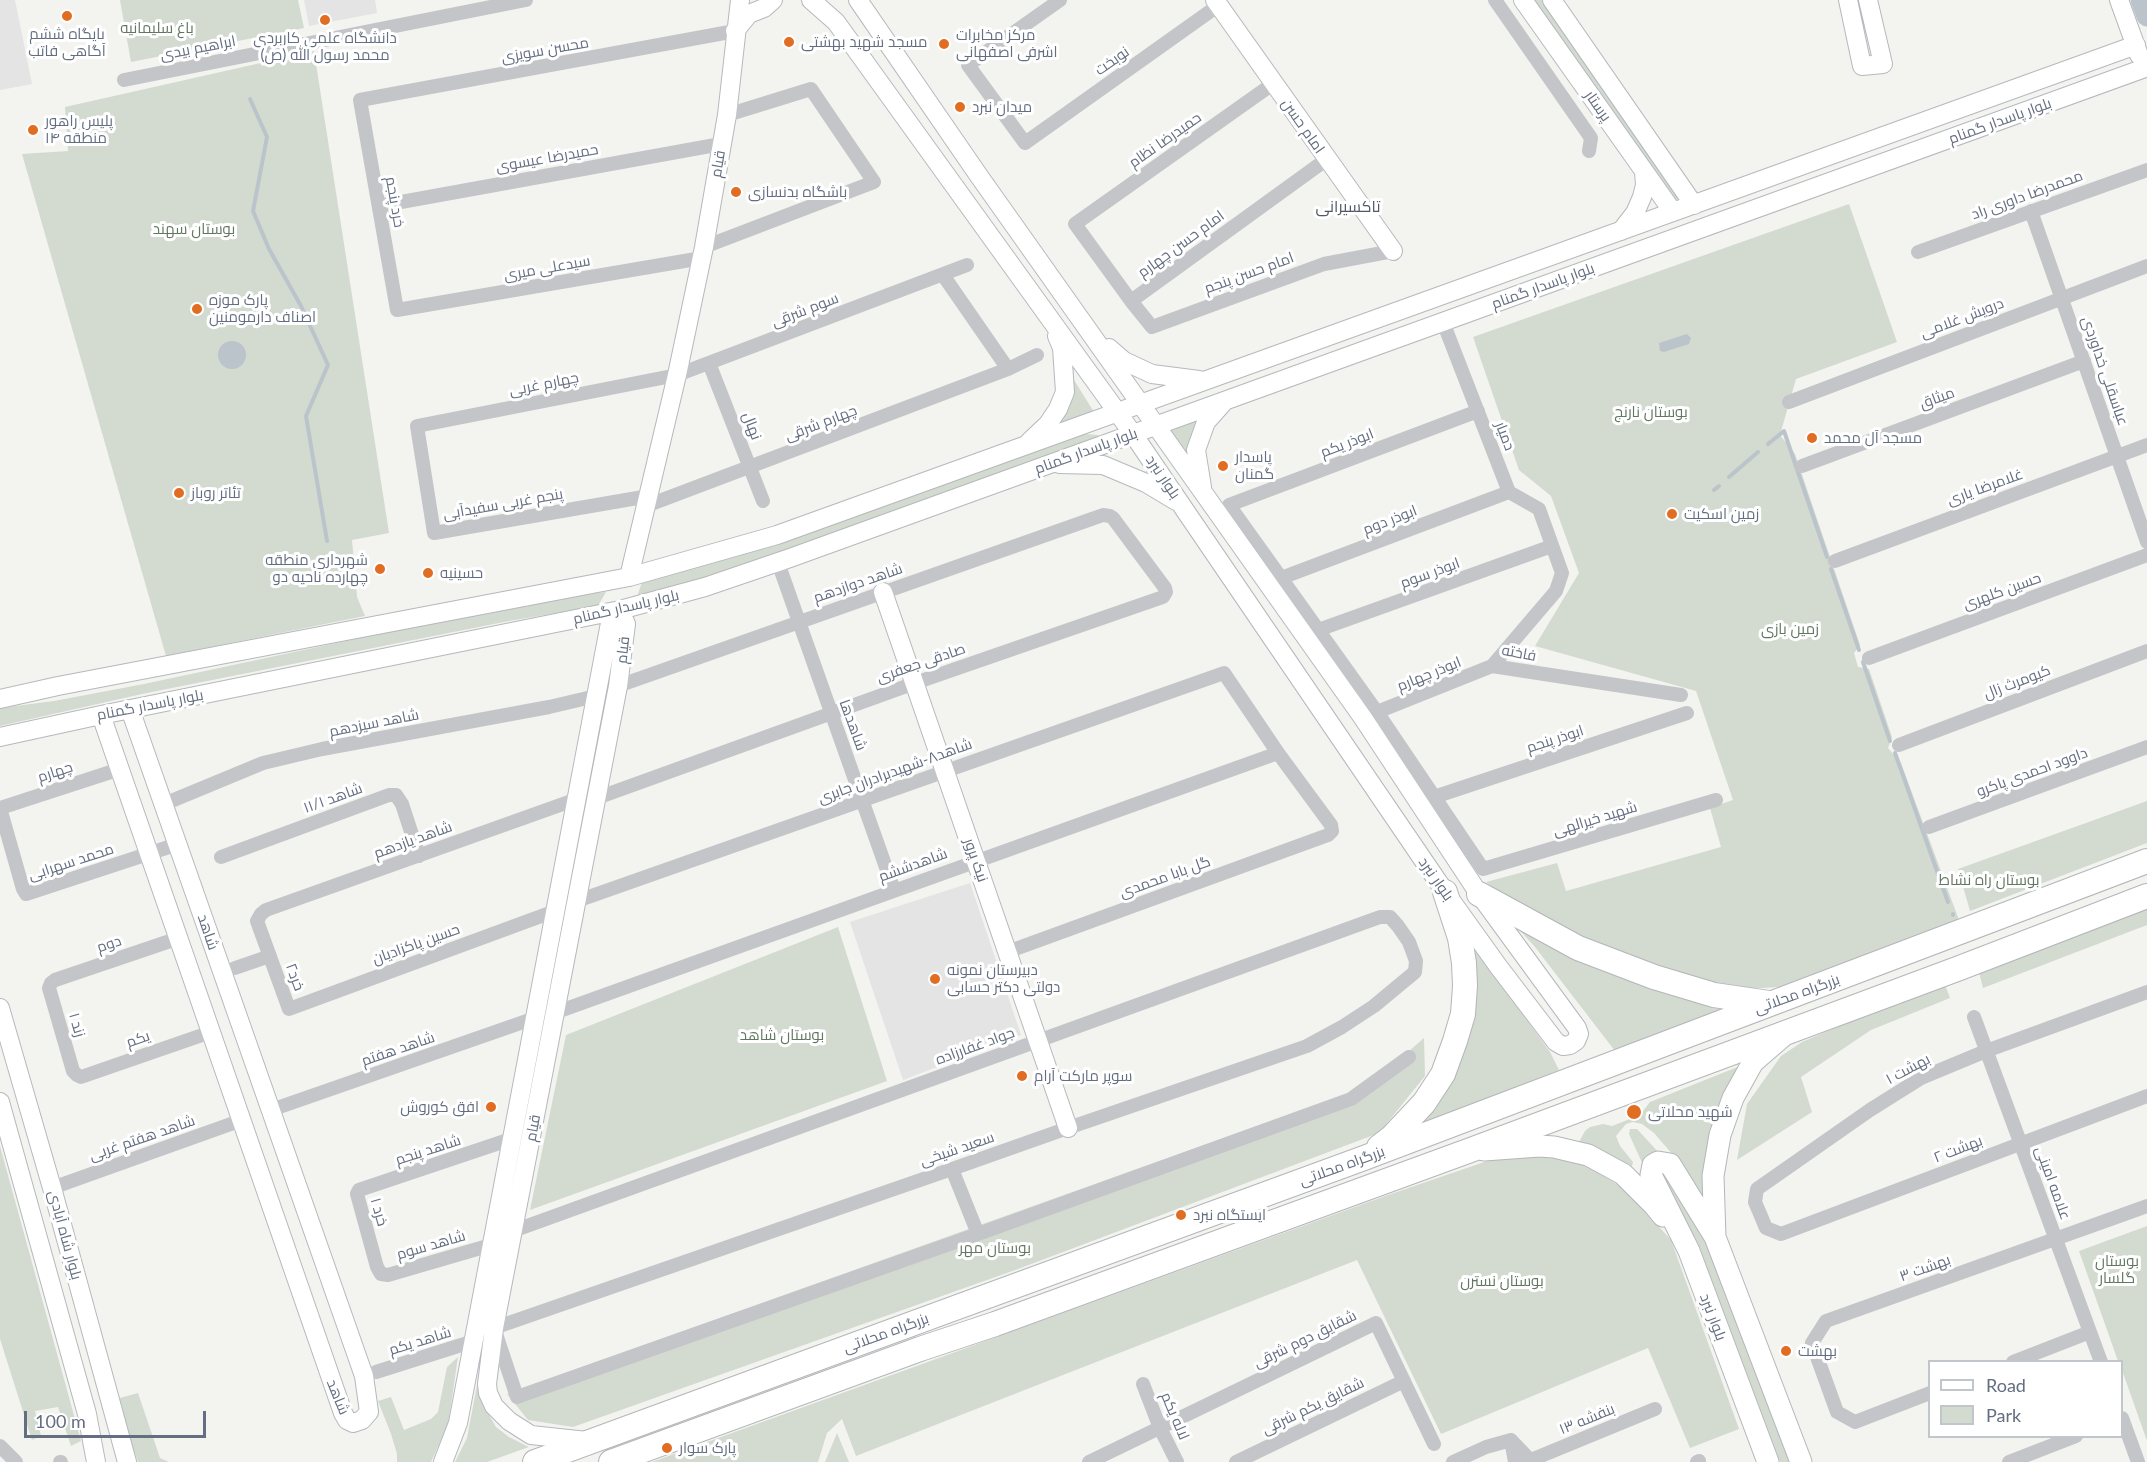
<!DOCTYPE html>
<meta charset="utf-8">
<style>
body{margin:0}
#map{position:relative;width:2147px;height:1462px;overflow:hidden;background:#f3f4ef;font-family:Lato,sans-serif}
canvas{display:block}
.legend{position:absolute;left:1928px;top:1360px;width:195px;height:78px;box-sizing:border-box;background:#fff;border:2px solid #c1c5cc;margin:0;padding:8px 10px;list-style:none;font-size:18px;color:#636e80}
.legend li{display:flex;align-items:center;gap:12px;height:30px}
.legend b{width:30px;border:2px solid #c1c5cc}
.scale{position:absolute;left:24px;top:1411px;width:182px;height:27px;box-sizing:border-box;border:3px solid #636e80;border-top:0;padding-left:8px;font-size:18px;line-height:21px;white-space:nowrap;color:#636e80;-webkit-text-stroke:4px #fff;paint-order:stroke}
</style>
<div id="map">
<canvas width="2147" height="1462"></canvas>
<ul class="legend">
<li><b style="height:8px;background:#fff"></b>Road</li>
<li><b style="height:16px;background:#d3dad0"></b>Park</li>
</ul>
<div class="scale">100 m</div>
</div>
<script>
const ctx = document.querySelector('canvas').getContext('2d');
ctx.lineJoin = 'round';
function fillPath(path, color) { ctx.fillStyle = color; ctx.fill(path, 'evenodd'); }
const poly = rows => new Path2D(rows.map(r => 'M' + r).join(''));
function stroke(path, color, width, dash) { ctx.strokeStyle = color; ctx.lineWidth = width; ctx.lineCap = dash ? 'butt' : 'round'; ctx.setLineDash(dash || []); ctx.stroke(path); }
function label(font, color, halo, rows, align = 'center') {
  ctx.font = font + ' Lato,Cairo,sans-serif'; ctx.lineWidth = 6; ctx.setLineDash([]); ctx.textBaseline = 'middle'; ctx.strokeStyle = halo; ctx.fillStyle = color; for (const [text, x, y, turn = 0] of rows) {
    ctx.save(); ctx.translate(x, y); ctx.rotate((+turn || 0) * Math.PI / 180); ctx.textAlign = isNaN(turn) ? turn : align; if (halo) ctx.strokeText(text, 0, 0); ctx.fillText(text, 0, 0); ctx.restore();
  }
}
fillPath(poly([
 [0,0,15,0,32,84,0,90],
 [304,0,375,0,377,13,309,26],
 [970,883,1021,1035,903,1080,850,922]
]), '#e3e4e3');
fillPath(poly([
 [120,0,298,0,304,28,131,62],
 [1533,0,1547,0,1682,196,1672,202],
 [314,51,389,533,352,540,357,597,365,616,166,656,22,154,68,151,65,107],
 [1849,204,1897,342,1796,379,1780,435,1795,454,1860,645,1854,653,1858,667,1869,669,1892,737,1888,748,1901,763,1959,920,1779,987,1728,990,1613,955,1513,903,1486,882,1557,863,1566,891,1721,847,1710,808,1733,800,1696,691,1535,646,1579,573,1551,496,1519,470,1473,337],
 [1069,372,1094,412,1053,428],
 [1200,419,1193,470,1166,430],
 [1085,434,1098,435,1101,439,790,552,636,600,642,582,786,541],
 [606,592,598,606,509,621,142,694,0,726,0,708,54,701,144,684,430,623,492,613,578,595],
 [2147,801,2147,843,1970,911,1958,869],
 [2147,909,2147,925,1983,988,1979,972],
 [1504,913,1738,1005,1615,1051,1535,947],
 [838,927,887,1081,530,1210,566,1035],
 [1466,935,1550,1052,1559,1070,1410,1129,1452,1074],
 [1944,982,1950,998,1871,1030,1801,1077,1812,1112,1737,1160,1747,1104,1781,1056,1802,1042],
 [1424,1038,1425,1076,1379,1133,1018,1269,573,1427,528,1420,507,1394,1369,1086],
 [1745,1064,1705,1206,1680,1163,1654,1133,1642,1124,1633,1122,1626,1124,1616,1136,1620,1146,1633,1162,1632,1166,1626,1166,1579,1142,1585,1131,1590,1127,1603,1124,1612,1126,1640,1115,1650,1102],
 [1630,1129,1637,1129,1661,1155,1644,1167,1629,1134],
 [0,1146,81,1441,71,1446,58,1407,35,1411,41,1436,32,1440,0,1339],
 [1521,1152,1578,1161,1625,1189,1671,1240,1739,1429,1690,1448,1648,1348,1441,1434,1357,1260,856,1456,842,1419,827,1433,818,1462,652,1462,1388,1195,1490,1160],
 [1665,1177,1669,1180,1710,1248,1791,1462,1780,1462,1698,1243,1663,1180],
 [2147,1226,2147,1441,2122,1370,2122,1362,2118,1361,2079,1251],
 [458,1357,448,1425,431,1462,397,1462,397,1454,391,1434,378,1401,391,1397,404,1430,431,1419,438,1412,447,1367],
 [478,1380,480,1399,496,1427,509,1437,529,1447,487,1462,455,1462,467,1438],
 [138,1393,160,1458,169,1462,138,1462,116,1399],
 [837,1433,849,1462,825,1462]
]), '#d3dad0');
fillPath(poly([
 [1687,334,1691,338,1689,344,1664,352,1660,351,1659,343],
 '218 355a14 14 0 1 1 28 0a14 14 0 1 1-28 0Z'
]), '#bcc4cb');
stroke(poly([
 [250,99,267,137,253,211,269,249,301,306,328,365,306,416,327,541],
 [1768,444,1784,431,1827,557],
 [1729,477,1758,452],
 [1714,490,1719,486],
 [1831,569,1859,650],
 [1863,662,1890,741],
 [1895,753,1948,902],
 [1953,914,1953,915]
]), '#bcc4cb', 4);
stroke(poly([
 [2141,0,2147,16]
]), '#bcc4cb', 21);
const secondary = poly([
 [811,0,836,22,1133,434,1445,892,1498,966,1556,1042,1563,1046,1570,1045,1576,1041,1579,1034,1577,1028,1479,894,1363,718,979,176,858,0],
 [1215,0,1393,251],
 [1523,0,1673,212],
 [1552,0,1694,205],
 [1848,0,1862,66,1883,64,1868,0],
 [2119,0,2139,55],
 [735,31,749,14,764,8,773,0],
 [1621,231,1635,213,1642,197,1645,185,1644,171],
 [1109,348,1124,361,1152,374,1199,380],
 [1029,442,1048,424,1058,409,1065,392,1062,348,1057,336],
 [1059,464,1103,465,1146,483,1176,501],
 [1202,487,1196,450,1206,422,1223,403],
 [629,577,677,375,704,247,727,115,740,0],
 [883,592,1068,1128],
 [0,699,58,686,629,577,777,535,2136,45],
 [101,715,343,1413,347,1420,353,1423,362,1420,369,1412,364,1376,130,709],
 [0,737,101,715,620,610,705,587,790,558,2145,68],
 [0,1008,52,1188,127,1462],
 [0,1102,87,1414,96,1462],
 [443,1462,458,1423,610,623,620,610,626,624,618,686,494,1328,487,1384,488,1393,494,1406,509,1421,531,1435,587,1441]
]);
const primary = poly([
 [1484,1150,1539,1146,1554,1147,1588,1155,1623,1174,1654,1205,1663,1216],
 [1715,1237,1713,1176,1720,1135,1733,1098,1753,1062,1782,1037],
 [1768,1462,1689,1251,1651,1175,1653,1165,1658,1162,1670,1164,1715,1237,1801,1462]
]);
const highway = poly([
 [1479,894,1578,948,1654,977,1714,995,1769,1003],
 [1379,1147,1392,1137,1424,1103,1443,1074,1455,1041,1463,1014,1465,986,1464,963,1460,938,1445,892],
 [535,1462,1364,1158,2147,861],
 [611,1462,920,1349,995,1324,1468,1151,1957,969,2147,896]
]);
stroke(secondary, '#b5b8bd', 20);
stroke(primary, '#b4b6bb', 23);
stroke(highway, '#b3b5b9', 26);
stroke(poly([
 [1060,0,968,65,1025,143,1219,5],
 [1495,0,1591,138,1589,151],
 [124,80,526,0],
 [1274,83,1075,224,1131,301,1327,159],
 [379,206,721,144],
 [2031,211,2147,542],
 [704,247,874,182,811,89,727,115],
 [1918,252,2147,170],
 [702,258,397,310,360,100,735,31],
 [943,275,1008,369],
 [1131,301,1152,327,1324,264,1393,251],
 [709,363,763,501],
 [1789,402,2147,266],
 [1478,411,1229,505,1377,712,1483,869,1716,800],
 [1802,466,2084,361],
 [649,496,434,533,417,426,677,375,967,265],
 [646,506,1008,369,1037,355],
 [1835,561,2147,445],
 [781,571,894,890],
 [1281,578,1509,492],
 [1318,630,1552,546],
 [1869,658,2147,555],
 [1492,666,1681,695],
 [1377,712,1492,666,1556,591,1562,573,1539,509,1509,492,1443,322],
 [1899,745,2147,651],
 [120,769,0,808,23,889,26,894,178,844],
 [1434,797,1687,713],
 [597,798,915,683,1163,597,1166,592,1165,588,1113,518,1110,516,1103,515,618,686],
 [164,804,263,763,322,749,549,707,596,696],
 [1929,827,2147,747],
 [221,857,389,795,396,795,402,804,419,856],
 [577,901,1224,673,1278,753,1331,825,1332,831,1328,835,1007,952],
 [555,911,289,1009,257,921,261,914,266,910,577,799],
 [179,938,55,980,51,983,49,988,73,1071,77,1075,81,1077,211,1032],
 [235,968,270,956],
 [2147,992,1986,1051,1921,1078,1870,1110,1757,1189,1755,1202,1766,1228,1781,1234,2147,1096],
 [557,1012,1278,753],
 [1974,1017,2101,1362],
 [271,1110,535,1018],
 [52,1188,242,1120],
 [513,1231,1380,917,1390,917,1398,926,1409,942,1416,961,1415,972,1374,1006,1342,1027,1307,1046,1068,1128,952,1169,494,1328,517,1397,978,1234,952,1169],
 [978,1234,1351,1099,1409,1057],
 [491,1245,388,1275,381,1274,377,1267,357,1194,359,1190,511,1139],
 [2013,1362,2090,1332],
 [376,1372,474,1341],
 [1143,1384,1160,1428,1177,1462],
 [1930,1393,1855,1422,1837,1412,1812,1343,1826,1321,2147,1206],
 [2122,1418,2138,1462],
 [1511,1440,1515,1462],
 [0,1446,16,1462],
 [1531,1460,1655,1409],
 [60,1462,61,1462],
 [1089,1462,1376,1323,1434,1444],
 [1236,1462,1404,1381],
 [1453,1462,1486,1447,1511,1440,1532,1462],
 [1697,1462,1699,1461],
 [2009,1462,2076,1436]
]), '#c3c5c9', 14);
stroke(secondary, '#fff', 18);
stroke(primary, '#fff', 21);
stroke(highway, '#fff', 24);
for (const [x, y, r, color] of [
 [67,16,6,"#e16d22"],
 [325,20,6,"#e16d22"],
 [789,42,6,"#e16d22"],
 [944,44,6,"#e16d22"],
 [960,107,6,"#e16d22"],
 [33,130,6,"#e16d22"],
 [736,192,6,"#e16d22"],
 [197,309,6,"#e16d22"],
 [1812,438,6,"#e16d22"],
 [1223,466,6,"#e16d22"],
 [179,493,6,"#e16d22"],
 [1672,514,6,"#e16d22"],
 [380,569,6,"#e16d22"],
 [428,573,6,"#e16d22"],
 [935,979,6,"#e16d22"],
 [1022,1076,6,"#e16d22"],
 [491,1107,6,"#e16d22"],
 [1634,1112,8,"#e16d22"],
 [1181,1215,6,"#e16d22"],
 [1786,1351,6,"#e16d22"],
 [667,1448,6,"#e16d22"]
]) { const dot = new Path2D(); dot.arc(x, y, r, 0, 2 * Math.PI); ctx.fillStyle = color; ctx.fill(dot); stroke(dot, '#fff', 2); }
label('15px', '#627761', '#fff', [
 ["باغ سلیمانیه",157,28],
 ["بوستان سهند",194,229],
 ["بوستان نارنج",1651,412],
 ["زمین بازی",1790,629],
 ["بوستان راه نشاط",1989,880],
 ["بوستان شاهد",782,1035],
 ["بوستان مهر",995,1248],
 ["بوستان",2117,1261],
 ["گلسار",2117,1278],
 ["بوستان نسترن",1502,1281]
]);
label('15px', '#636e80', '#fff', [
 ["پایگاه ششم",67,34,"center"],
 ["آگاهی فاتب",67,51,"center"],
 ["مرکز مخابرات",956,35],
 ["اشرفی اصفهانی",956,52],
 ["دانشگاه علمی کاربردی",325,38,"center"],
 ["محمد رسول الله (ص)",325,55,"center"],
 ["مسجد شهید بهشتی",801,42],
 ["میدان نبرد",972,107],
 ["پلیس راهور",45,121],
 ["منطقه ۱۴",45,138],
 ["باشگاه بدنسازی",748,192],
 ["پارک موزه",209,300],
 ["اصناف دارمومنین",209,317],
 ["مسجد آل محمد",1824,438],
 ["پاسدار",1235,457],
 ["گمنان",1235,474],
 ["تئاتر روباز",191,493],
 ["زمین اسکیت",1684,514],
 ["شهرداری منطقه",368,560,"right"],
 ["چهارده ناحیه دو",368,577,"right"],
 ["حسینیه",440,573],
 ["دبیرستان نمونه",947,970],
 ["دولتی دکتر حسابی",947,987],
 ["سوپر مارکت آرام",1034,1076],
 ["افق کوروش",479,1107,"right"],
 ["شهید محلاتی",1648,1112],
 ["ایستگاه نبرد",1193,1215],
 ["بهشت",1798,1351],
 ["پارک سوار",679,1448]
], 'left');
label('15px', '#636e80', '#fff', [
 ["ابراهیم بیدی",198,48,-11],
 ["محسن سویزی",545,50,-10],
 ["نوبخت",1112,61,-35],
 ["پرستار",1598,106,55],
 ["بلوار پاسدار گمنام",2000,121,-20],
 ["امام حسن",1303,126,55],
 ["حمیدرضا نظام",1165,140,-35],
 ["حمیدرضا عیسوی",547,158,-10],
 ["قیام",718,164,-80],
 ["محمدرضا داوری راد",2027,195,-20],
 ["خرد پنجم",395,202,80],
 ["امام حسن چهارم",1181,244,-36],
 ["سیدعلی میری",547,268,-10],
 ["امام حسن پنجم",1249,273,-20],
 ["بلوار پاسدار گمنام",1543,286,-20],
 ["سوم شرقی",805,310,-21],
 ["درویش غلامی",1962,318,-21],
 ["عباسقلی خداوردی",2105,371,71],
 ["چهارم غربی",544,384,-11],
 ["میثاق",1937,398,-20],
 ["چهارم شرقی",821,423,-21],
 ["نهال",752,426,69],
 ["دمیار",1505,436,69],
 ["ابوذر یکم",1347,443,-21],
 ["بلوار پاسدار گمنام",1086,451,-20],
 ["بلوار نبرد",1163,477,56],
 ["غلامرضا یاری",1985,487,-20],
 ["پنجم غربی سفیدآبی",503,504,-10],
 ["ابوذر دوم",1390,520,-21],
 ["ابوذر سوم",1430,573,-20],
 ["شاهد دوازدهم",858,583,-19],
 ["حسین کلهری",2002,591,-20],
 ["بلوار پاسدار گمنام",626,607,-13],
 ["قیام",623,650,-83],
 ["فاخته",1519,653,11],
 ["صادقی جعفری",921,663,-19],
 ["ابوذر چهارم",1429,674,-22],
 ["کیومرث زال",2017,682,-21],
 ["بلوار پاسدار گمنام",150,705,-11],
 ["شاهد سیزدهم",374,723,-11],
 ["شاهدها",853,725,70],
 ["ابوذر پنجم",1555,739,-18],
 ["شاهد۸-شهیدبرادران جابری",895,771,-20],
 ["چهارم",55,772,-18],
 ["داوود احمدی پاکرو",2032,772,-20],
 ["شاهد ۱۱/۱",333,798,-20],
 ["شهید خیرالهی",1595,819,-17],
 ["شاهد یازدهم",413,840,-20],
 ["نیک پرور",976,860,71],
 ["محمد سهرابی",71,862,-18],
 ["شاهدششم",913,865,-20],
 ["گل بابا محمدی",1165,877,-20],
 ["بلوار نبرد",1436,879,55],
 ["شاهد",208,932,71],
 ["دوم",109,944,-19],
 ["حسین پاکزادیان",416,944,-20],
 ["خرد۲",295,977,70],
 ["بزرگراه محلاتی",1797,994,-20],
 ["زند ۱",77,1025,74],
 ["یکم",138,1039,-19],
 ["جواد غفارزاده",975,1046,-20],
 ["شاهد هفتم",398,1049,-19],
 ["بهشت ۱",1908,1069,-28],
 ["قیام",533,1128,-79],
 ["شاهد هفتم غربی",142,1138,-19],
 ["سعید شیخی",957,1149,-19],
 ["بهشت ۲",1958,1149,-21],
 ["شاهد پنجم",428,1150,-18],
 ["بزرگراه محلاتی",1342,1166,-20],
 ["علامه امینی",2053,1183,70],
 ["خرد ۱",379,1212,74],
 ["بلوار شاه آبادی",65,1235,75],
 ["شاهد سوم",431,1245,-16],
 ["بهشت ۳",1925,1268,-20],
 ["بلوار نبرد",1713,1317,69],
 ["بزرگراه محلاتی",886,1333,-20],
 ["شقایق دوم شرقی",1305,1339,-26],
 ["شاهد یکم",420,1341,-17],
 ["شاهد",338,1397,68],
 ["شقایق یکم شرقی",1313,1406,-26],
 ["لاله یکم",1175,1416,67],
 ["بنفشه ۱۳",1587,1419,-22]
]);
label('16px', '#505965', '#fff', [
 ["تاکسیرانی",1348,207]
]);
</script>
